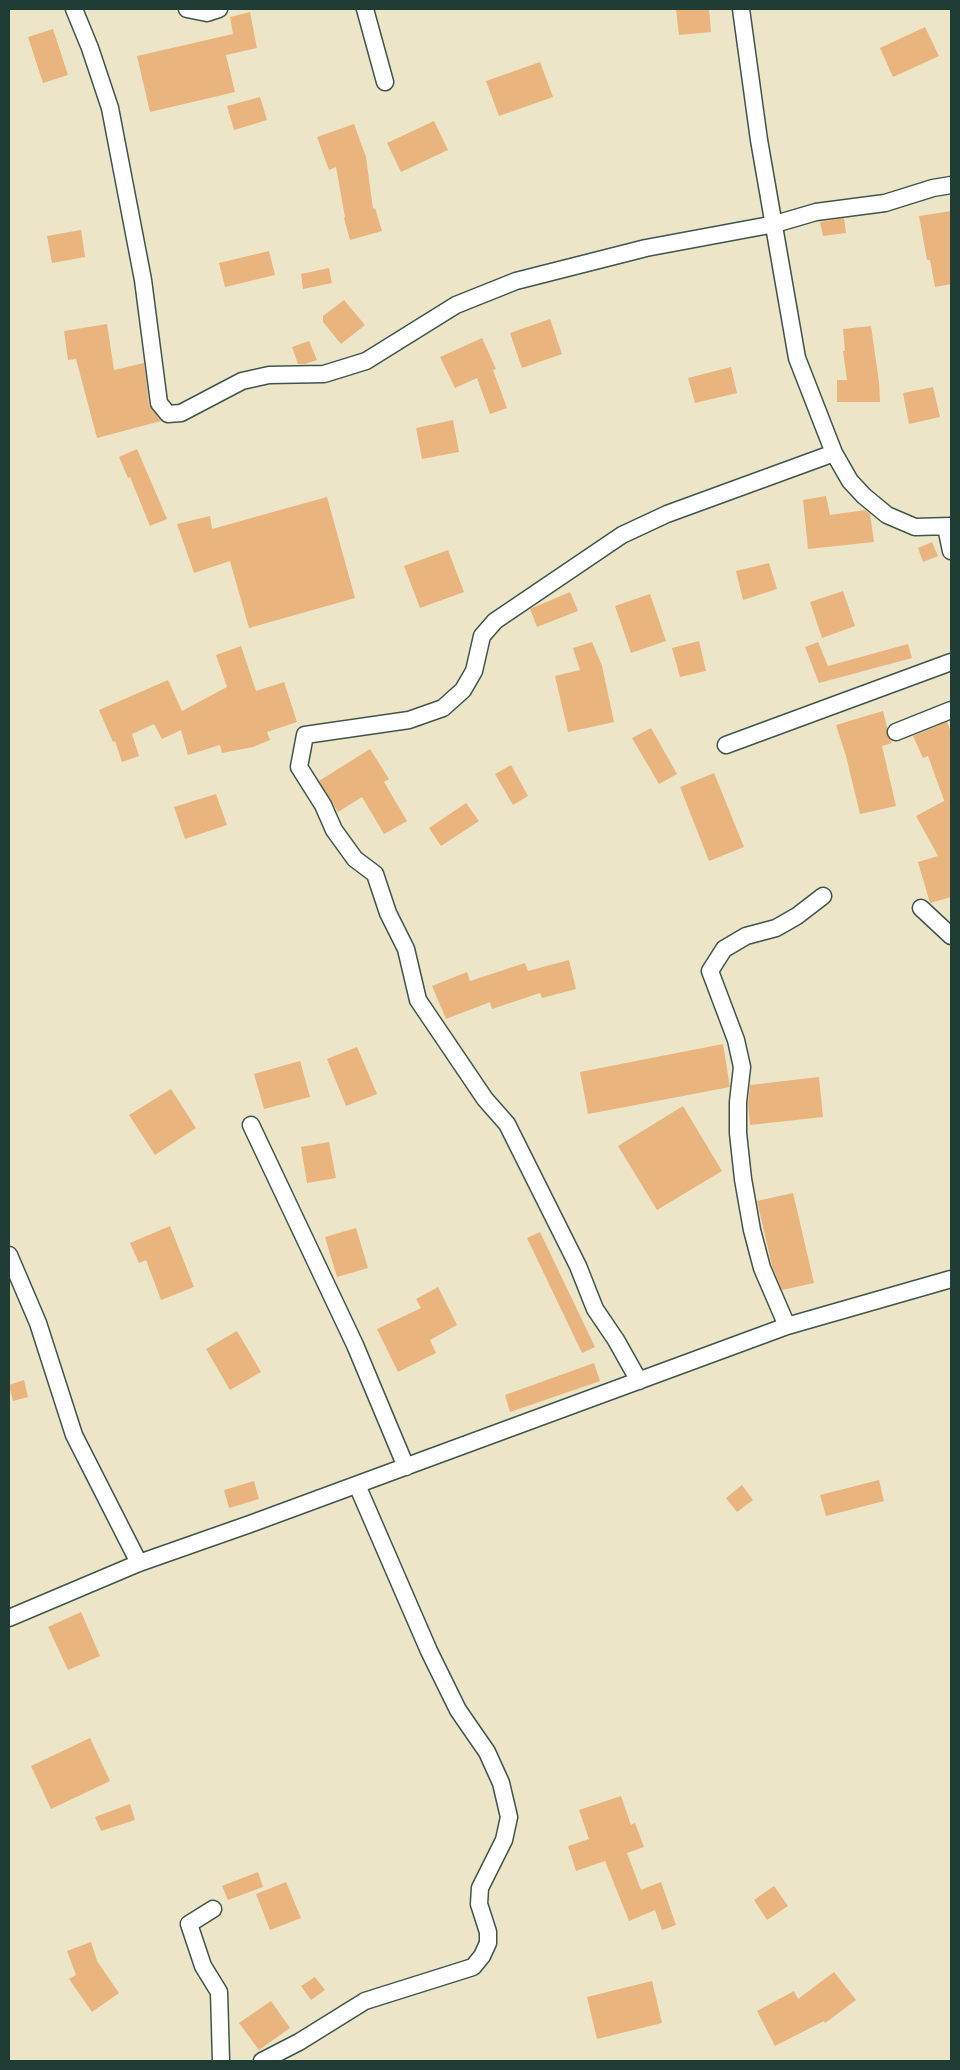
<!DOCTYPE html>
<style>
body{margin:0}
#map{position:relative;width:960px;height:2070px;overflow:hidden;background:#ede5c8;font-family:"Gochi Hand",sans-serif}
canvas{display:block}
.frame{position:absolute;inset:0;border:10px solid #1f3d34;pointer-events:none}
</style>
<div id="map">
<canvas width="960" height="2070"></canvas>
<div class="frame"></div>
</div>
<script>
const ctx = document.querySelector('canvas').getContext('2d');
ctx.lineJoin = 'round';
function fillPath(path, color) { ctx.fillStyle = color; ctx.fill(path, 'evenodd'); }
const poly = rows => new Path2D(rows.map(r => 'M' + r).join(''));
function stroke(path, color, width, dash) { ctx.strokeStyle = color; ctx.lineWidth = width; ctx.lineCap = dash ? 'butt' : 'round'; ctx.setLineDash(dash || []); ctx.stroke(path); }
fillPath(poly([
 [676,9,709,9,711,32,679,35],
 [250,12,257,48,226,55,235,92,150,112,137,56,233,34,230,17],
 [925,27,939,56,893,77,880,48],
 [53,29,68,75,43,83,28,37],
 [540,62,553,97,499,116,486,81],
 [260,97,267,120,234,130,227,106],
 [434,121,448,150,401,172,387,143],
 [354,124,366,157,373,209,375,208,382,231,350,240,344,218,345,217,336,167,329,170,317,137],
 [951,211,951,284,935,287,930,260,927,260,919,216],
 [844,218,846,233,823,236,820,222],
 [81,230,85,257,52,263,47,236],
 [269,251,275,275,225,287,219,263],
 [329,268,332,283,303,289,301,274],
 [344,300,365,325,341,344,323,322,323,316],
 [550,319,562,354,522,368,510,333],
 [107,324,114,370,144,363,149,405,161,421,97,438,76,359,68,360,64,331],
 [871,326,879,382,880,402,837,402,837,380,847,380,843,351,845,351,843,329],
 [482,338,496,369,493,370,507,408,490,414,477,378,455,388,440,357],
 [309,341,317,360,305,364,298,364,292,347],
 [731,367,737,393,695,403,688,378],
 [933,387,940,417,909,424,903,393],
 [453,420,459,452,422,459,416,428],
 [137,449,167,519,150,526,130,477,128,478,119,457],
 [826,496,830,515,865,510,870,514,874,542,808,549,803,500],
 [327,497,355,598,249,628,230,561,194,573,177,524,210,516,212,529],
 [932,542,938,556,923,562,918,548],
 [448,550,464,592,420,608,404,566],
 [769,563,777,589,743,600,736,571],
 [843,591,855,626,822,638,810,602],
 [570,592,578,611,537,627,530,609],
 [650,594,666,641,631,653,615,606],
 [699,641,706,671,680,677,672,648],
 [592,642,602,666,614,722,568,732,555,676,580,670,573,648],
 [818,642,828,666,908,644,912,658,819,683,805,647],
 [241,646,256,691,284,682,297,722,267,732,270,740,253,747,222,753,220,745,188,755,181,730,162,739,154,724,132,734,139,756,122,762,115,741,113,742,99,710,168,680,182,711,227,687,216,655],
 [883,711,887,727,887,735,892,743,882,746,896,806,860,814,846,756,836,725],
 [947,722,951,732,951,897,930,903,918,862,938,856,916,816,944,801,945,803,928,756,923,758,913,736],
 [651,728,677,774,659,784,632,738],
 [370,749,389,779,384,782,407,821,384,834,362,797,338,812,319,781],
 [511,765,528,796,513,805,495,774],
 [714,773,744,847,709,861,680,787],
 [216,794,227,825,185,839,174,807],
 [466,803,479,821,441,846,429,828],
 [569,960,576,989,542,998,540,993,492,1009,490,1002,446,1019,432,986,467,972,470,981,525,963,528,971],
 [723,1044,730,1087,588,1114,580,1072],
 [357,1047,377,1094,346,1106,327,1059],
 [300,1061,310,1097,264,1109,254,1074],
 [819,1077,823,1117,750,1125,748,1103,750,1085],
 [171,1089,196,1128,155,1155,129,1115],
 [683,1106,722,1171,657,1210,618,1146],
 [329,1142,336,1178,307,1183,301,1147],
 [793,1193,814,1283,782,1290,772,1266,757,1201],
 [170,1226,194,1287,161,1300,146,1260,139,1263,130,1243],
 [356,1228,368,1268,337,1277,325,1237],
 [540,1232,595,1347,582,1353,527,1238],
 [438,1287,457,1325,430,1340,436,1353,398,1372,377,1329,421,1308,416,1299],
 [237,1331,261,1372,230,1390,206,1349],
 [594,1363,600,1381,510,1412,505,1395],
 [24,1380,28,1397,13,1401,9,1385],
 [879,1480,884,1501,826,1516,820,1495],
 [254,1481,259,1499,229,1508,224,1490],
 [742,1485,753,1500,737,1512,726,1498],
 [81,1612,100,1656,68,1670,48,1627],
 [90,1738,110,1781,51,1809,31,1766],
 [621,1796,631,1825,635,1823,644,1847,627,1853,641,1890,661,1882,676,1925,662,1930,655,1910,629,1921,605,1861,576,1871,568,1846,589,1839,579,1810],
 [130,1804,135,1820,101,1831,95,1817],
 [258,1872,263,1887,228,1900,222,1886],
 [286,1882,301,1918,270,1930,256,1894],
 [774,1886,788,1906,767,1920,754,1900],
 [91,1942,97,1961,119,1993,92,2012,69,1979,76,1975,67,1951],
 [834,1972,856,2000,825,2023,824,2021,775,2046,757,2011,794,1991,798,1999],
 [315,1977,325,1990,311,2000,301,1986],
 [652,1981,662,2023,597,2039,587,1997],
 [271,2001,290,2028,259,2050,239,2023]
]), '#eab47e');
const street = poly([
 [74,9,90,48,110,108,143,280,159,403,168,414,181,413,242,381,269,375,324,374,366,361,456,305,516,281,646,248,775,224,816,212,885,203,933,188,951,185],
 [187,9,207,13,219,9],
 [365,9,385,82],
 [741,9,759,140,797,358,834,453,850,481,864,496,887,515,915,527,951,526],
 [946,527,951,551],
 [896,732,951,710],
 [726,745,951,662],
 [921,908,951,936],
 [251,1125,355,1345,406,1467],
 [9,1255,38,1323,74,1435,139,1563],
 [787,1326,762,1268,752,1230,743,1179,738,1133,738,1102,742,1067,736,1040,710,971,724,949,746,936,776,928,797,916,823,896],
 [639,1381,616,1340,595,1309,578,1266,507,1124,485,1099,418,1000,406,949,388,913,375,874,355,859,334,830,323,805,299,767,305,735,409,720,443,708,463,690,474,671,482,636,495,621,622,535,667,514,834,453],
 [9,1618,139,1563,250,1524,787,1326,951,1279],
 [213,1909,189,1924,203,1966,219,1992,221,2061],
 [262,2061,299,2042,365,2001,473,1967,482,1956,488,1943,488,1932,479,1904,480,1888,504,1840,509,1817,501,1783,487,1752,458,1710,429,1651,357,1485]
]);
stroke(street, '#3e564a', 19);
stroke(street, '#fff', 16);
</script>
